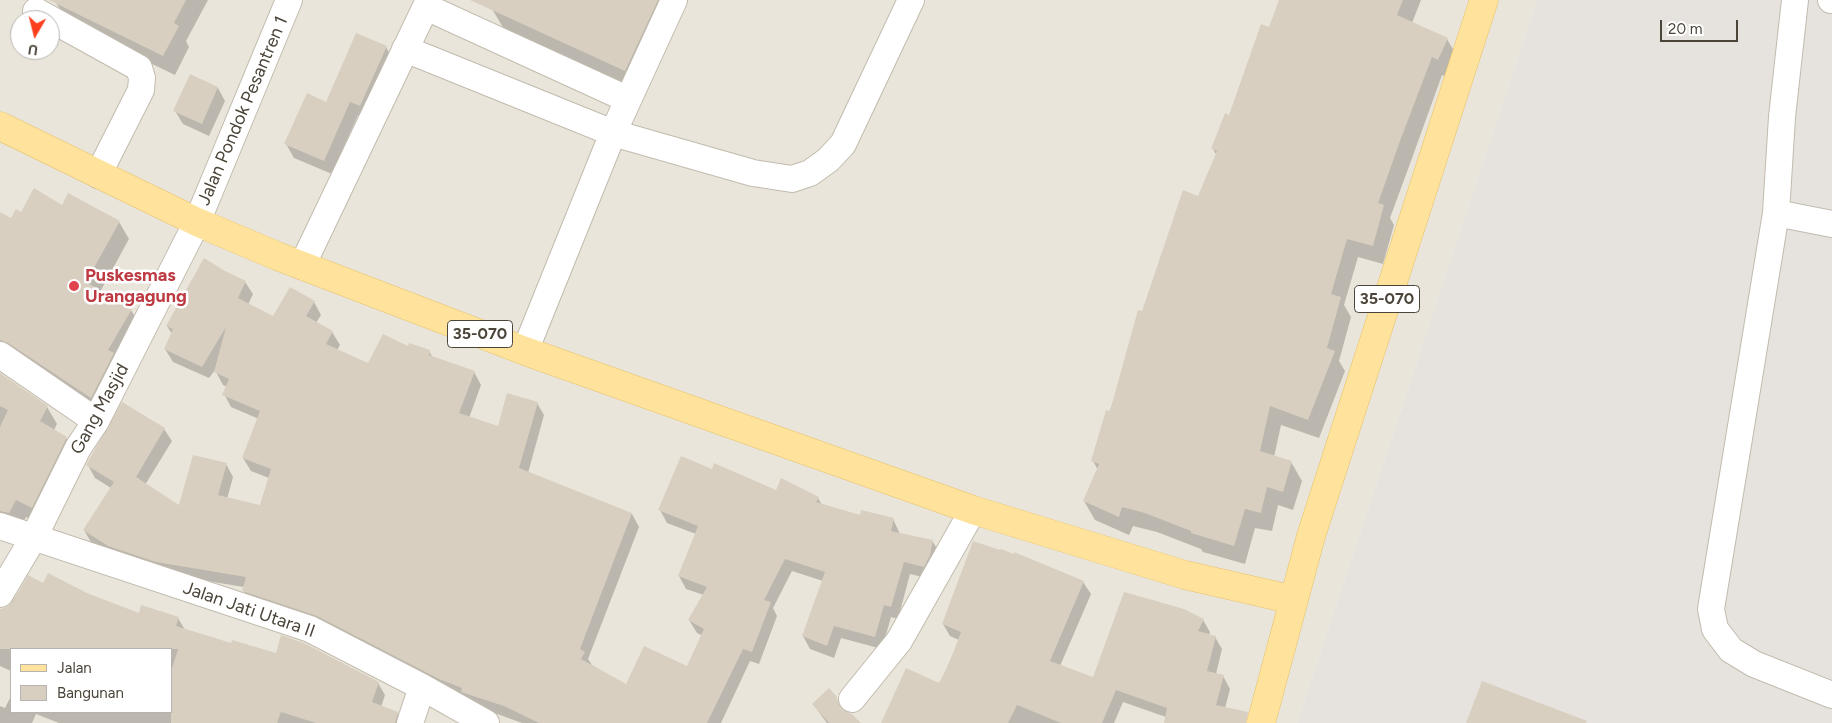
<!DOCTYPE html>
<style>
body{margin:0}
#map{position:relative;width:1832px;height:723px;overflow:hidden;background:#f6f3ec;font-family:Figtree,sans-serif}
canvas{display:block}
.legend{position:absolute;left:10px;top:648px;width:162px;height:65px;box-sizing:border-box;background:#fff;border:1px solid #b7b4b0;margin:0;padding:6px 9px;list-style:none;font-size:15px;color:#4b4439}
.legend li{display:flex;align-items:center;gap:10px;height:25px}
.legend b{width:25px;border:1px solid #b7b4b0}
.north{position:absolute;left:10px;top:10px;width:50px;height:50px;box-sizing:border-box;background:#fff;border:1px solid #b7b4b0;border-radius:50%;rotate:188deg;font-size:14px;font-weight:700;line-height:20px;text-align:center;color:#4b4439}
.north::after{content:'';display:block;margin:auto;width:18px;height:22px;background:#fc3f1d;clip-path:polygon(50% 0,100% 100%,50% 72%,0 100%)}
.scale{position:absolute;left:1660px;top:20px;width:78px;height:22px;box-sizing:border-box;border:2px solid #4b4439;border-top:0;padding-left:6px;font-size:15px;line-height:18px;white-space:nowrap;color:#4b4439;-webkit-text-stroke:4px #fff;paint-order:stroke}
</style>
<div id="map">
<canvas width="1832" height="723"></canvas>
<ul class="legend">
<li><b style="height:6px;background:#ffe39c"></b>Jalan</li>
<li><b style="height:14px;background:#d8cfc1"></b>Bangunan</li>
</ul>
<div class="north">U</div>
<div class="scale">20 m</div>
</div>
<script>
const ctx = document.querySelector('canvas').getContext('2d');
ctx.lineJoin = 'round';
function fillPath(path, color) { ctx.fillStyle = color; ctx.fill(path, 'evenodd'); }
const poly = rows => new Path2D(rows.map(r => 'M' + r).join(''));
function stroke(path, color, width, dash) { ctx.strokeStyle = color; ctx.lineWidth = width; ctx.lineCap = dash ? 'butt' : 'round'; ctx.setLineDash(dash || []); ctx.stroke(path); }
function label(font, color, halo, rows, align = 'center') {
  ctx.font = font + ' Figtree,sans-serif'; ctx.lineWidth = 5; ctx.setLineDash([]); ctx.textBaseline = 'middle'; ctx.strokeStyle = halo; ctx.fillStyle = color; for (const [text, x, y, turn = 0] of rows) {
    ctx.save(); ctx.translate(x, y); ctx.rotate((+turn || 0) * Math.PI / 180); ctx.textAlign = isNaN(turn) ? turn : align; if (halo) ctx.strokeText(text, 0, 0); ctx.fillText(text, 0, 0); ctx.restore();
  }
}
fillPath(poly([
 [0,0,1537,0,1297,723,0,723],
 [20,20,50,20,50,50,20,50],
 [11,649,171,649,171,712,11,712]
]), '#eae5da');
fillPath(poly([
 [1537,0,1832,0,1832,723,1297,723]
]), '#e6e2dd');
fillPath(poly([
 [54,0,208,0,186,41,189,47,175,75,71,25],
 [496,0,685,0,640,95,507,34,492,9],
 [1282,0,1421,0,1412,23,1447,39,1458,58,1449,78,1442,75,1411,161,1390,218,1394,225,1383,264,1358,257,1344,305,1351,317,1339,361,1345,371,1319,438,1281,425,1274,457,1291,462,1302,481,1293,510,1278,505,1272,531,1255,528,1245,564,1203,552,1201,549,1157,532,1133,526,1129,535,1095,520,1084,501,1098,470,1093,461,1143,313,1199,197,1217,156,1213,149,1230,116],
 [386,47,393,60,367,119,358,115,332,174,294,158,286,144],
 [218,88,225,101,209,136,183,124,175,111],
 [63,206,119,222,129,239,100,292,131,310,141,327,101,414,0,347,0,213,12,220,21,214],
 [224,273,245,282,253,294,248,305,273,317,314,302,321,315,316,323,332,332,340,345,337,350,369,365,409,347,429,351,433,358,474,372,481,385,469,418,499,428,537,403,544,415,528,473,632,514,639,527,588,659,592,665,627,686,687,668,703,636,697,633,689,620,704,595,686,589,679,576,696,534,667,523,660,510,713,470,776,492,818,498,822,505,861,516,893,519,900,534,933,542,940,554,931,579,910,574,898,619,891,617,882,649,841,638,834,658,810,649,803,636,823,581,792,571,773,608,777,616,759,664,750,661,721,723,522,723,470,704,251,603,244,591,244,587,164,574,116,558,91,542,84,530,111,488,95,478,88,465,164,429,172,441,145,485,180,507,226,464,233,477,227,499,261,506,269,478,251,471,243,458,259,419,231,407,224,394,227,387,223,385,215,370,209,378,173,362,165,349,172,334,167,326],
 [0,375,47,407,57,424,54,430,66,438,76,455,42,524,26,517,23,523,0,513],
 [29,577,44,585,87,594,140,615,178,618,185,630,232,645,378,683,385,695,381,707,397,713,403,723,59,723,36,714,32,723,0,723,0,706,5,708,11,696,11,712,171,712,171,649,11,649,11,671,0,666,0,610,8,608],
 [1083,582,1091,594,1060,666,1094,679,1152,600,1183,610,1203,620,1210,632,1209,635,1215,637,1222,649,1216,674,1223,676,1230,689,1225,708,1241,723,1165,723,1166,717,1123,702,1114,723,882,723,940,684,959,640,950,636,943,624],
 [836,698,842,712,857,723,827,723,813,704]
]), '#0003');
fillPath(poly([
 [49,0,186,0,174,23,179,26,163,56],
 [470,0,658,0,625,71],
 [1279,0,1403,0,1397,15,1448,38,1438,60,1432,57,1400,141,1378,203,1384,205,1373,246,1347,239,1331,294,1341,297,1327,348,1335,351,1308,420,1270,406,1260,451,1292,461,1283,492,1267,487,1261,513,1245,509,1234,546,1191,533,1191,531,1145,513,1122,507,1119,517,1083,501,1099,464,1091,461,1106,410,1110,411,1138,310,1142,311,1183,190,1198,196,1217,151,1211,149,1225,113,1229,115,1261,24,1269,27],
 [356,33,387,46,360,106,350,102,324,161,284,144,307,93,326,102],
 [190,74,218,87,202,124,173,111],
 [34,188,62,205,68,193,120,221,86,282,132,309,108,350,114,353,91,398,8,343,0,340,0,212,11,218,16,209,21,212],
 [204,258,225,271,246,281,238,298,273,316,290,287,315,301,306,316,333,331,326,344,368,363,383,334,408,346,409,343,430,350,429,355,475,371,459,413,498,426,507,393,538,402,519,468,632,513,580,649,585,652,581,659,626,684,644,646,687,666,704,629,688,620,707,587,678,576,698,526,658,510,681,456,712,469,714,463,776,490,781,478,819,497,816,502,860,515,861,510,894,518,891,531,933,540,930,555,924,567,904,562,891,607,884,605,875,637,834,626,827,646,802,636,825,572,785,559,764,600,771,602,752,652,743,649,707,723,539,723,504,706,461,692,462,688,439,679,317,616,242,591,246,577,156,562,108,546,83,530,114,482,86,465,122,402,165,428,136,477,179,505,193,455,227,463,218,495,260,505,271,469,242,458,260,411,222,395,229,379,214,372,226,327,202,367,164,349,173,329,166,326],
 [0,373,48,406,40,421,67,437,32,508,16,500,9,513,0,511,0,427,8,410,0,406],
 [973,541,1000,550,1001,549,1014,554,1014,552,1084,581,1050,661,1093,677,1124,592,1184,609,1204,619,1198,631,1216,636,1207,671,1224,675,1216,705,1248,712,1246,723,1164,723,1167,708,1116,690,1102,723,1061,723,1017,705,1008,723,881,723,906,668,939,683,949,664,961,632,942,624],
 [48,573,87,593,139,613,141,605,179,617,176,626,231,643,232,640,276,653,281,635,304,643,379,682,372,702,398,712,395,723,316,723,281,712,277,723,171,723,171,672,178,649,0,649,0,609,7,607,13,602,28,575,43,583],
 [1482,681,1587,721,1586,723,1466,723],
 [829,688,837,697,838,704,842,710,852,714,861,723,829,723,812,704]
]), '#d8cfc1');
const minor = poly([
 [1795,0,1782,117,1776,213,1711,609,1715,629,1731,650,1754,664,1832,695],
 [1831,0,1832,0],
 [426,7,627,99],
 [36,11,139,68,142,78,141,90,98,175],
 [405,49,613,133,753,173,792,179,810,173,828,160,843,144,911,0],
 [1776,213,1832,224],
 [302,266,429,0],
 [525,351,613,133,674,0],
 [0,355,96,421],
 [0,526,310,629,422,687,486,723],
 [0,594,34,537,78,448,96,421,197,222,289,0],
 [852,699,899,641,973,510],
 [410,723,422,687]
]);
const major = poly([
 [0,126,197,222,277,256,525,351,973,510,1185,575,1294,600],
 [1261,723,1311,536,1484,0]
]);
stroke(minor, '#c2bbae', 28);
stroke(major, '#e6c16a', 29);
stroke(minor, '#fff', 26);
stroke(major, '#ffe39c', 28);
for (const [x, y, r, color] of [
 [74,286,6,"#e0444e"]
]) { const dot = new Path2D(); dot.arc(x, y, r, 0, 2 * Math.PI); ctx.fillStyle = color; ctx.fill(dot); stroke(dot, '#fff', 2); }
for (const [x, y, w] of [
 [1387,299,65],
 [480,334,65]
]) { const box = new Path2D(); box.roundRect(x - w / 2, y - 13.5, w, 27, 4); ctx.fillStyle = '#fff'; ctx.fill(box); stroke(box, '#4b4439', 1); }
label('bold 16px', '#4b4439', null, [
 ["35-070",1387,299],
 ["35-070",480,334]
]);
label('18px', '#4b4439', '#fff', [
 ["Jalan Pondok Pesantren 1",243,111,-67],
 ["Gang Masjid",100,409,-61],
 ["Jalan Jati Utara II",249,610,19]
]);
label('bold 18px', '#be3a42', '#fff', [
 ["Puskesmas",85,276],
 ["Urangagung",85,297]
], 'left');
</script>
